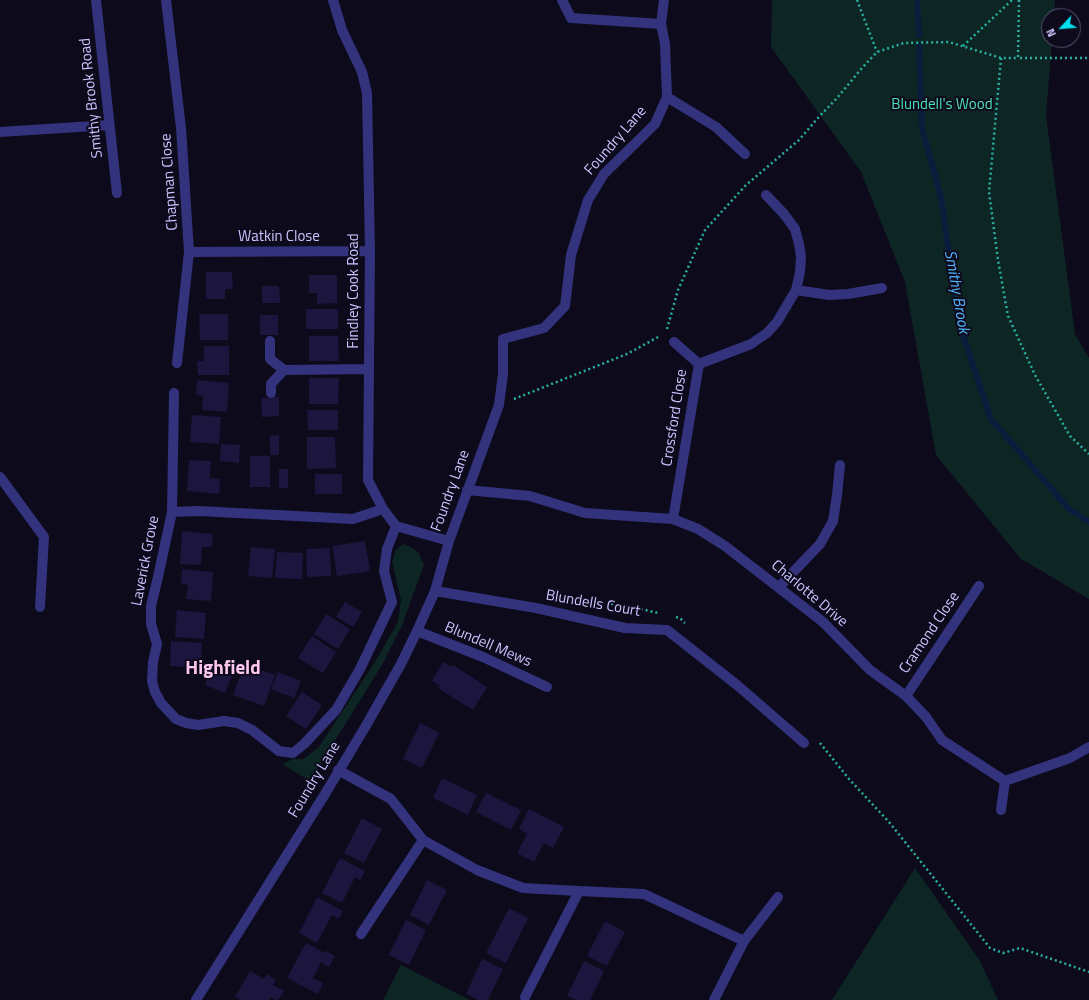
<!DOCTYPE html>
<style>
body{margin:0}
#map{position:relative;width:1089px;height:1000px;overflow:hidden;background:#0d0a1c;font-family:"Titillium Web",sans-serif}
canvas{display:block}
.north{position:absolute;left:1041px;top:8px;width:40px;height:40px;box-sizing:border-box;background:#0d0a1c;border:1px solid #595577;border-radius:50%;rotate:244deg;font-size:11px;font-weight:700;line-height:16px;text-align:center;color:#cac5ff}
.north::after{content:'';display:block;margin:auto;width:14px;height:18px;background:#00e1f0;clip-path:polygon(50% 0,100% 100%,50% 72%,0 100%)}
</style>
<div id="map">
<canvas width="1089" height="1000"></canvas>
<div class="north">N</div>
</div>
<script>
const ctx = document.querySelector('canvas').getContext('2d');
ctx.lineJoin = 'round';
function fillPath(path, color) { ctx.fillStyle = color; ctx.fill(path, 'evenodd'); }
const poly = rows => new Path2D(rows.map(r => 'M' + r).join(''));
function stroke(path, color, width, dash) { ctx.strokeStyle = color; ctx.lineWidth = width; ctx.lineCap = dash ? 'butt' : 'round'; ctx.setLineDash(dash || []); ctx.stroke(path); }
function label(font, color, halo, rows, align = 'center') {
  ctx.font = font + ' "Titillium Web",sans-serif'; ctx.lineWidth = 4; ctx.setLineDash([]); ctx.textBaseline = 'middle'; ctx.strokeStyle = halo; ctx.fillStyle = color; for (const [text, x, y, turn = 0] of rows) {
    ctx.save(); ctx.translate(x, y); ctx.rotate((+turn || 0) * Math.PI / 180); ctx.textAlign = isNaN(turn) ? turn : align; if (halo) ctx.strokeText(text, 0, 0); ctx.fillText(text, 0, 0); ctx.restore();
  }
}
fillPath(poly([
 [772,0,1055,0,1054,16,1049,16,1049,40,1052,40,1046,116,1075,334,1089,358,1089,599,1021,559,936,455,905,282,861,172,771,47],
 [403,544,411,547,419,553,424,565,402,625,382,665,310,781,282,764,293,759,303,759,318,748,375,662,398,622,401,600,392,562,396,550],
 [915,868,980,961,998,1000,832,1000],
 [401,965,470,1000,383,1000]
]), '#0d2624');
stroke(poly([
 [917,0,919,35],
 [919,46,922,128,941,197,959,323,991,419,1068,508,1089,522]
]), '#091e3d', 6);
fillPath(poly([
 [206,272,232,272,233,289,225,289,225,299,206,299],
 [309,275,337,275,337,303,317,304,317,293,309,293],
 [262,286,279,286,280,303,262,303],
 [306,309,338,309,338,329,306,329],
 [199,314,228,314,228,340,200,340],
 [260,315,278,315,278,335,260,335],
 [309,336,338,336,339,361,309,361],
 [204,346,229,346,229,375,198,375,197,361,204,361],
 [309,378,339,378,338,404,309,404],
 [197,380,229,383,227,412,202,410,203,396,196,395],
 [279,397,279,416,262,417,261,398],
 [307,410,338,410,338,430,308,430],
 [192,415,221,417,219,444,190,442],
 [279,435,279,455,270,455,270,436],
 [307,437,335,437,336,468,307,469],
 [221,444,240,445,239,463,220,461],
 [250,456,270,456,270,487,250,487],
 [189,460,211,461,210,478,220,479,219,494,187,491],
 [279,469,288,469,288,488,279,488],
 [315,474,342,474,342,494,315,494],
 [182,531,213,534,212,547,202,547,201,565,180,564],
 [365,541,370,571,337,576,332,546],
 [251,547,275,549,272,578,248,576],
 [330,548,331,576,307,577,306,549],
 [277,552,303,553,302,579,275,578],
 [182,569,213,572,211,601,186,599,188,585,181,584],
 [345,602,362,612,353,627,336,617],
 [177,610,206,613,204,639,175,637],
 [326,614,350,629,338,649,314,634],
 [312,636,336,652,323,673,298,658],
 [171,641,202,643,201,668,170,666],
 [443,662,452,667,453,665,487,687,473,710,438,688,440,686,432,681],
 [244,664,275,675,264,706,233,695],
 [212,668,232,676,225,693,205,685],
 [278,672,301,681,294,698,271,689],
 [302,692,322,705,306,729,286,716],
 [420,723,439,733,422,768,403,759],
 [442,778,477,795,468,815,433,798],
 [486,793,521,810,511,830,476,812],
 [529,809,564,827,553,848,544,843,534,862,517,853,527,834,519,829],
 [362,818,382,829,364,863,344,853],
 [340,858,365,871,360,880,355,877,342,903,322,893],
 [427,880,447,890,429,925,410,915],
 [317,897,343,911,339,919,332,915,317,943,299,933],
 [509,908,528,918,506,963,486,953],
 [406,920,426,930,409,965,389,955],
 [605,921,625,932,607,966,587,956],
 [306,943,325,953,326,951,335,956,329,967,321,962,313,978,323,983,318,994,287,978],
 [482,959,503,969,488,1000,479,1000,466,994],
 [584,961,604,971,590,1000,576,1000,567,996],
 [250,971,264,979,267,974,276,980,273,985,284,991,278,1000,276,1000,271,997,269,1000,241,1000,235,997]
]), '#1c163e');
stroke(poly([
 [857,0,877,52],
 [1019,0,1018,58,1089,58],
 [963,46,1012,0],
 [1001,58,989,192,998,260,1008,316,1035,375,1070,436,1089,454],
 [667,329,678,290,705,230,746,185,799,140,817,119,837,98,862,68,877,52,904,43,949,42,1001,58,1018,58],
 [514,399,627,354,660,336],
 [562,597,565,596,637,608,658,613],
 [676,617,680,618,685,623],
 [820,743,849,779,889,822,990,948,1003,953,1020,948,1089,972]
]), '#28b1a3', 2.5, [2, 3]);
stroke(poly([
 [562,0,571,18]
]), '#33337d', 10);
stroke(poly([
 [96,0,117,193],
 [166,0,181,128,189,252,177,363],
 [333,0,342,30,362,72,367,93,370,251,368,480,383,509,396,526,449,541],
 [571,18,661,24],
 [667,97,716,127,745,154],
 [0,132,109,125],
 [189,252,370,251],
 [796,290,829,295,848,294,882,288],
 [270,341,270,359,284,370],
 [674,342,699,364],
 [174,393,172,512,158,577,151,606,151,624,157,644,153,662,152,681,155,692,161,703,176,719,186,723,198,725,224,721,238,723,252,730,279,751,293,753,304,744,336,710,360,669,392,602,384,571,387,549,396,526],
 [271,393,271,384,284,370,369,369],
 [0,477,44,537,40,607],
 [467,490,530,496,585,513,673,519,698,529,725,546,823,622,870,670,906,696,926,717,942,740,1005,781,1070,758,1089,747],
 [172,512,199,511,353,519,383,509],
 [673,519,699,364,751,344,767,333,777,322,796,290,800,272,801,257,799,244,795,229,784,214,766,195],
 [779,587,820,544,833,521,837,495,840,465],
 [435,591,536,608,625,628,667,630,737,685,804,743],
 [417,631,483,657,547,687],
 [906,696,979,586],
 [338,770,391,799,423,840,361,934],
 [1001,810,1005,781],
 [423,840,477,870,523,888,579,891,525,997],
 [579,891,644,894,744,941,714,1000],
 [744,941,778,897],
 [196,1000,325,794,364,729,401,664,417,631,435,591,449,541,499,405,503,374,503,339,544,328,565,306,571,255,588,200,604,174,655,124,667,97,665,44,661,24,664,0]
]), '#33337d', 10);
label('15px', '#cac5ff', '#0d0a1c', [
 ["Smithy Brook Road",92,98,-96],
 ["Foundry Lane",616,141,-49],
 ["Chapman Close",170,182,-94],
 ["Watkin Close",279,237],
 ["Findley Cook Road",354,291,-90],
 ["Crossford Close",675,418,-81],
 ["Foundry Lane",451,491,-70],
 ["Laverick Grove",146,561,-79],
 ["Charlotte Drive",809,594,40],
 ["Blundells Court",593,604,10],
 ["Cramond Close",930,633,-56],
 ["Blundell Mews",488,645,23],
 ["Foundry Lane",315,780,-59]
]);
label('15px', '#4ee2b8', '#0d0a1c', [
 ["Blundell's Wood",942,105]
]);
label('italic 16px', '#53b6ff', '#0d0a1c', [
 ["Smithy Brook",956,292,80]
]);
label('bold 19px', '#ffc7ed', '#0d0a1c', [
 ["Highfield",223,669]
]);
</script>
